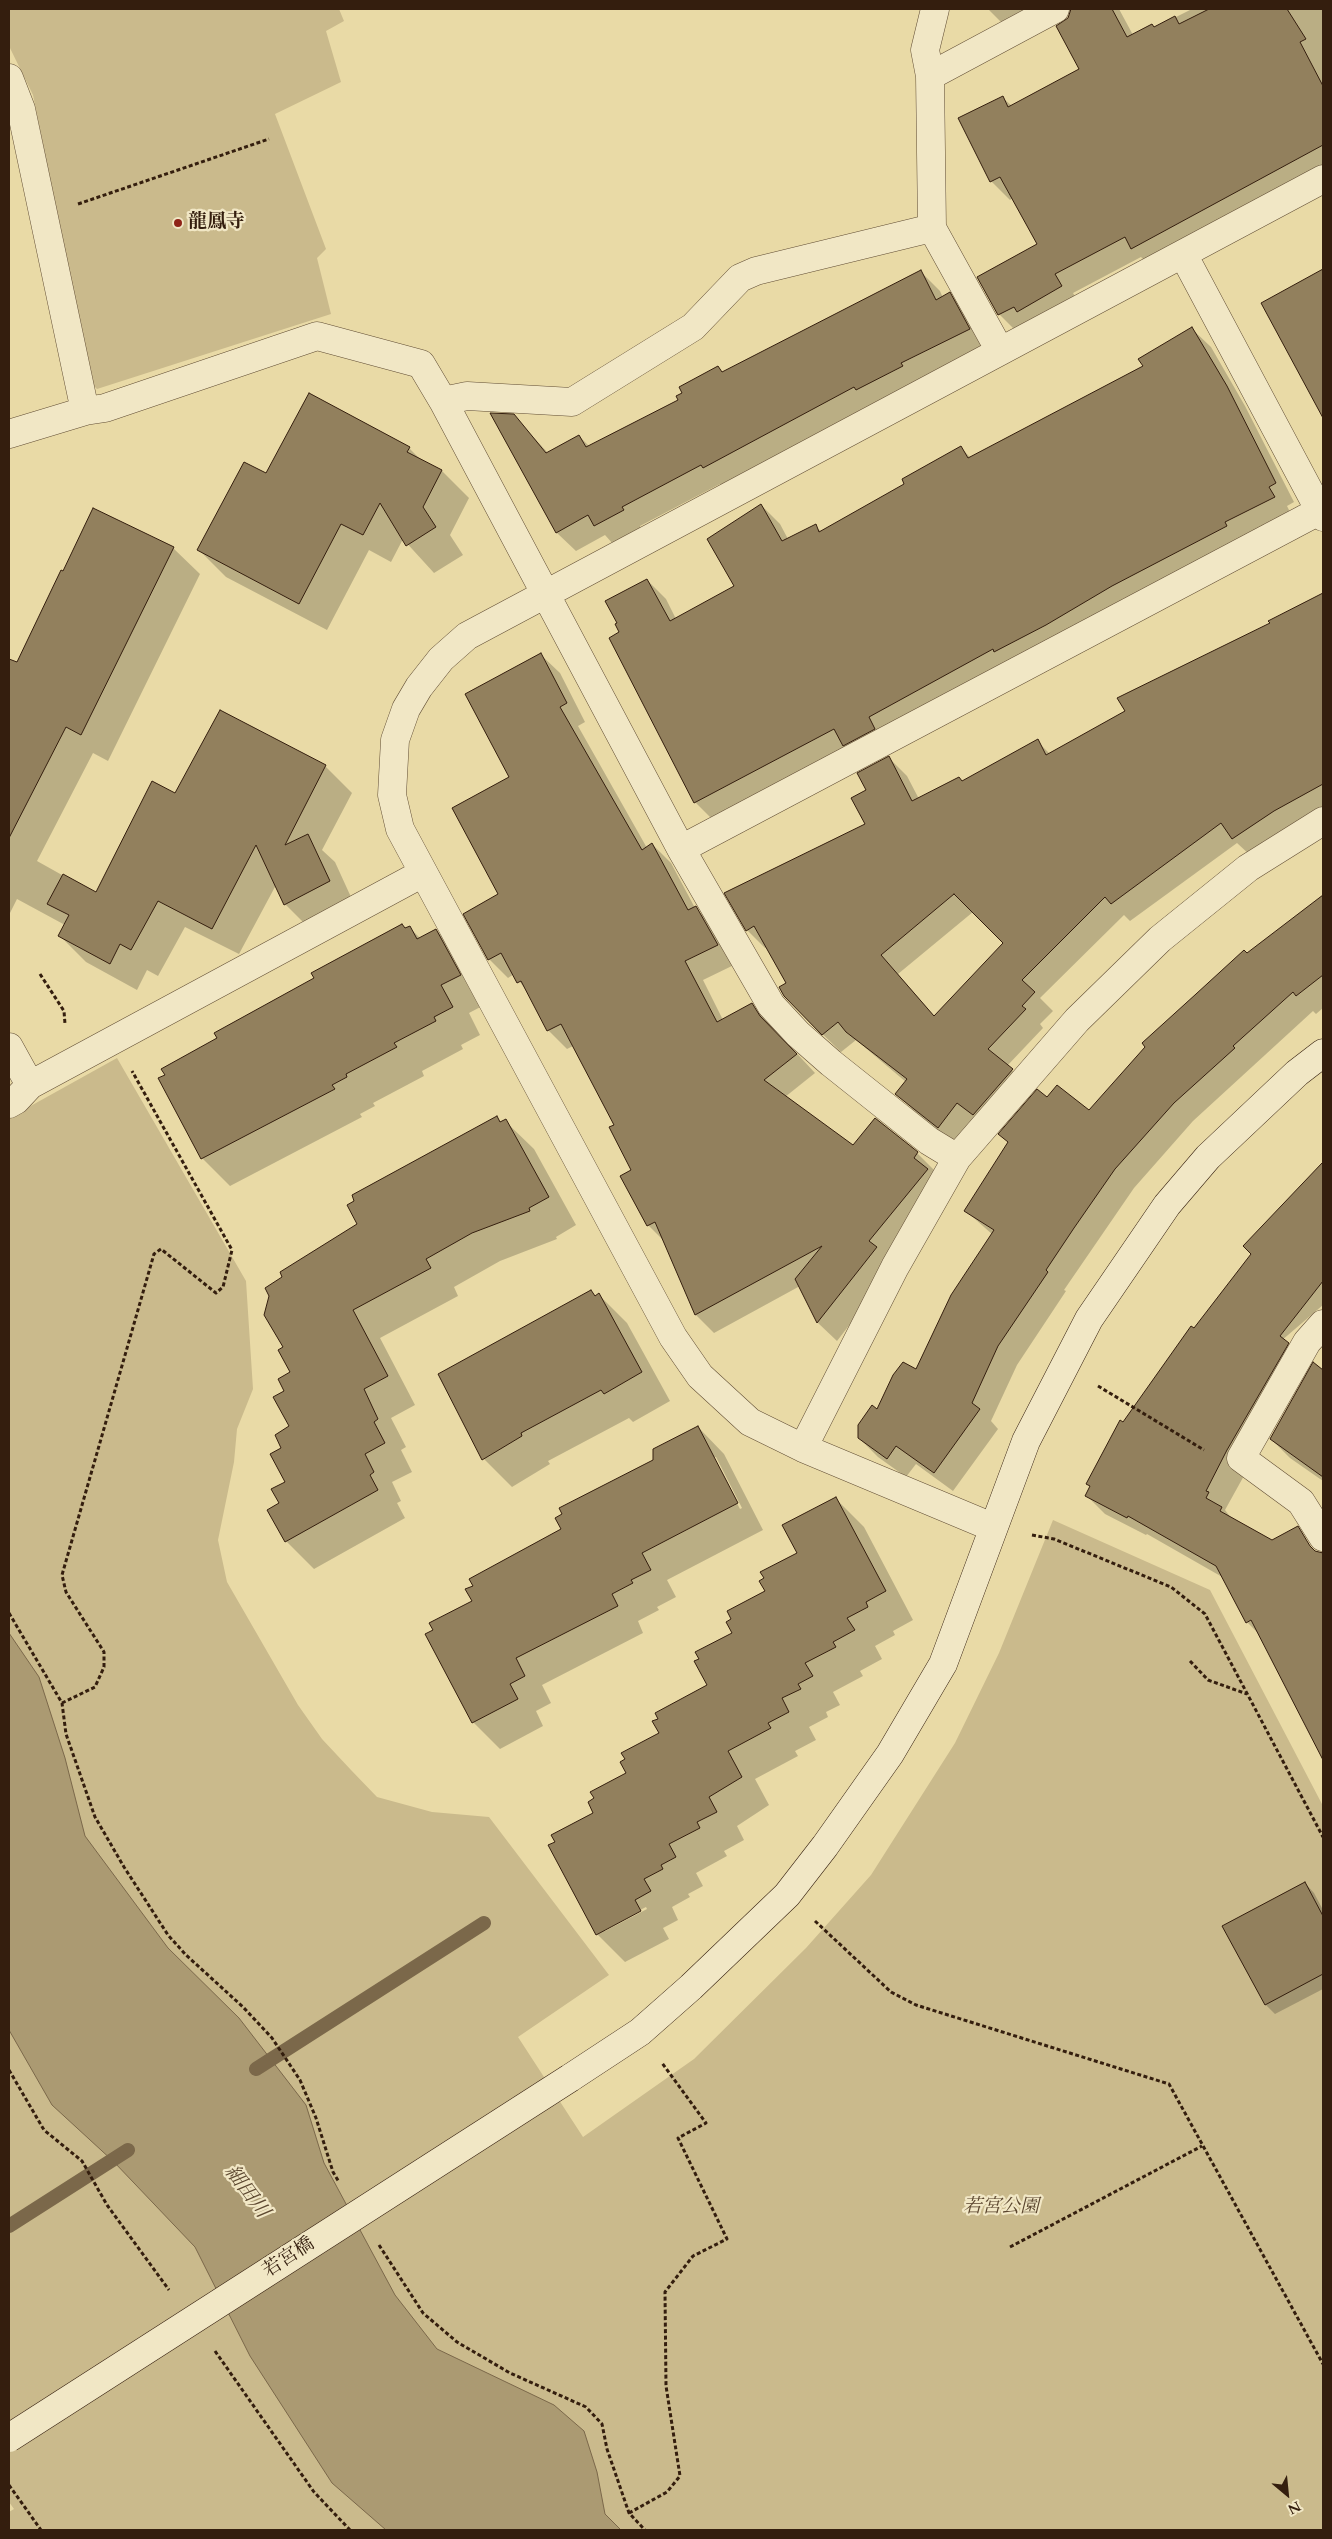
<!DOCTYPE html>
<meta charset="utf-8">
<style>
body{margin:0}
#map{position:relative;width:1332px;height:2539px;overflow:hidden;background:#e9daa6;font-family:Cardo,serif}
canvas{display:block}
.frame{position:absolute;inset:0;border:10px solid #341e0e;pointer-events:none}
.north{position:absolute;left:1262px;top:2469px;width:50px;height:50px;-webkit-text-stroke:4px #f1e7c5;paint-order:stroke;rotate:152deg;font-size:14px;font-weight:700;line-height:20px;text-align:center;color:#341e0e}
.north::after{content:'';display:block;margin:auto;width:18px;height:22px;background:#341e0e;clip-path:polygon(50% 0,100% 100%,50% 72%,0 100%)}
</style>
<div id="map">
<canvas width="1332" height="2539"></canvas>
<div class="frame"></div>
<div class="north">N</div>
</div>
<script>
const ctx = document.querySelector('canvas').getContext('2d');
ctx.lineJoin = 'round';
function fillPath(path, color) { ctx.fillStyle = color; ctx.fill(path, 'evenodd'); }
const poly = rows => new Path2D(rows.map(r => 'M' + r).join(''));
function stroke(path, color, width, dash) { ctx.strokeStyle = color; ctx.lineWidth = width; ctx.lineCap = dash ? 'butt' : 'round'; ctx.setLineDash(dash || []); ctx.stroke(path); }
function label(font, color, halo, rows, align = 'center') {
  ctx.font = font + ' Cardo,"Noto Serif JP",serif'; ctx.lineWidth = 4.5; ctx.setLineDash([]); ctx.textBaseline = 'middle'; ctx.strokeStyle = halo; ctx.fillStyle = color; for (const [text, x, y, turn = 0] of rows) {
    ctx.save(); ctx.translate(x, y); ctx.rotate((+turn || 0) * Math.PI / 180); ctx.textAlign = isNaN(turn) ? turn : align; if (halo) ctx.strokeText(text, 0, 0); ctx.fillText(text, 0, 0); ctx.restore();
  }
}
fillPath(poly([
 [9,9,339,9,344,21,326,31,341,82,275,114,326,249,317,258,331,314,97,389,91,383,33,95,9,46],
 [117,1058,246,1281,253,1389,237,1429,234,1462,218,1540,227,1582,298,1705,322,1739,351,1770,377,1797,432,1812,489,1817,609,1975,518,2037,583,2137,694,2059,806,1948,871,1875,955,1743,999,1653,1053,1520,1210,1590,1323,1806,1323,2530,9,2530,9,2512,14,2509,9,2502,9,1118]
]), '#caba8c');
const water = poly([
 [9,1633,39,1677,65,1758,85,1836,168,1948,239,2018,306,2105,324,2163,395,2295,437,2349,554,2405,584,2431,597,2472,605,2514,621,2530,386,2530,332,2483,250,2356,195,2247,114,2162,52,2105,9,2030,9,1633]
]);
fillPath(water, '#ab9a72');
stroke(water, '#7b684a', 1);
fillPath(poly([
 [988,9,1046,9,1007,28],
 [1052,9,1119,9,1133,35,1154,28,1192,9,1323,9,1323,173,1151,267,1141,257,1073,293,1080,305,1018,333,999,314,1038,244,1013,198,1010,200,991,181,1003,98,1012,106,1081,70,1069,18,1071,13,1060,17],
 [921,272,940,291,943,298,950,294,968,313,988,348,722,486,720,484,640,526,641,529,613,544,605,535,576,551,557,533,493,414,514,416,548,453,579,436,590,447,680,400,718,367,723,373],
 [1323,277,1323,415,1298,365,1321,278],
 [1192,329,1211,347,1245,406,1294,502,1287,506,1292,516,714,821,695,802,620,633,647,580,666,599,676,619,736,586,761,505,780,524,788,539,815,526,822,532,906,484,961,448,971,458,1144,366],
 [409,448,422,461,442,471,469,498,450,535,463,555,434,573,403,539,391,562,369,550,327,630,226,577,199,550,266,475],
 [173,548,200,574,108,761,93,753,37,861,96,894,176,795,325,766,352,793,322,850,335,862,356,908,312,931,285,904,276,885,239,954,185,927,158,976,147,970,137,990,86,962,59,935,65,925,17,899,9,915,9,669,12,662,18,664,64,572],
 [1323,595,1323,811,1251,856,1237,843,1130,921,1124,915,1040,998,1053,1011,1040,1024,1043,1028,1007,1066,1031,1088,956,1145,915,1112,897,1094,906,1082,856,1040,841,1052,810,1022,767,947,765,948,747,930,867,824,868,791,889,758,907,776,919,799,963,782,1037,741,1050,754,1126,712,1271,623,1270,621],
 [973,912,1005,943,935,1017,898,974],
 [541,655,560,673,585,722,578,726,647,848,652,844,671,863,695,908,714,926,736,964,703,980,723,1020,751,1004,815,1073,785,1097,854,1147,875,1120,917,1153,936,1172,895,1266,837,1341,818,1323,800,1286,714,1333,696,1315,664,1241,648,1225,633,1171,616,1125,573,1046,567,1049,548,1030,529,994,514,974,508,978,489,959,500,895,511,778],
 [1323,897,1323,1008,1316,1014,1313,1011,1193,1121,1134,1188,1064,1290,1066,1291,1017,1365,991,1421,998,1429,953,1491,916,1464,906,1477,878,1457,859,1438,878,1411,917,1371,993,1235,966,1211,1009,1143,1000,1134,1047,1099,1089,1112,1248,955],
 [409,927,421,939,436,930,464,959,488,1003,469,1013,480,1035,461,1045,463,1049,422,1071,424,1076,373,1103,375,1106,360,1114,362,1117,230,1186,202,1158],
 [497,1118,502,1123,505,1121,534,1149,576,1225,556,1237,557,1239,500,1261,454,1287,458,1296,380,1338,415,1405,391,1418,406,1447,401,1450,412,1472,392,1482,401,1501,397,1503,405,1518,314,1569,286,1541,280,1504,287,1482,283,1448,291,1427,286,1392,292,1373,285,1348,359,1225],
 [1323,1165,1323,1305,1260,1359,1288,1346,1306,1364,1225,1510,1231,1518,1272,1541,1308,1551,1323,1582,1323,1757,1260,1635,1247,1622,1224,1578,1147,1534,1146,1535,1105,1514,1086,1495,1091,1487,1088,1484,1124,1424,1314,1173],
 [591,1292,596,1297,599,1295,627,1323,670,1401,633,1422,629,1418,548,1461,550,1464,512,1487,484,1459,439,1375],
 [1314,1364,1323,1372,1323,1481,1290,1458,1271,1439],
 [698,1427,724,1454,763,1530,667,1580,676,1597,657,1607,659,1610,638,1621,643,1633,542,1685,551,1703,536,1711,543,1726,500,1749,473,1722,427,1634,474,1602,474,1586,563,1530],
 [713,1457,716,1457,742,1508,740,1509],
 [836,1499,864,1527,913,1620,893,1631,895,1635,875,1646,882,1659,860,1671,863,1676,833,1692,840,1705,826,1712,828,1717,809,1727,816,1740,795,1751,798,1756,755,1779,769,1805,737,1826,744,1840,724,1851,727,1856,696,1873,703,1886,688,1894,690,1897,672,1907,678,1920,663,1928,669,1939,625,1962,597,1934,595,1813,660,1734,708,1685,734,1633,799,1554],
 [646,1907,647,1909,605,1931,605,1928],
 [1305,1883,1314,1893,1323,1910,1323,1989,1275,2014,1266,2005]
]), '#0003');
stroke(poly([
 [256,2069,484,1923],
 [9,2226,128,2150]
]), '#7b684a', 14);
const building = poly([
 [1071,9,1112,9,1127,37,1152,24,1154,27,1175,16,1179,24,1209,9,1287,9,1306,39,1300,42,1323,86,1323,145,1131,249,1125,237,1055,274,1062,286,1017,312,1014,307,998,315,977,277,1037,244,1000,177,990,182,958,118,1003,96,1008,107,1079,69,1056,26,1068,18,1071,9],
 [1323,269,1323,418,1261,303,1323,269],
 [921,270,936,300,950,292,970,329,901,363,903,366,856,390,854,387,703,468,701,465,622,507,624,510,594,526,588,515,556,533,490,413,514,414,546,453,579,435,586,447,678,400,676,396,682,393,679,387,718,366,722,372,921,270],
 [1192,327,1227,386,1276,483,1269,487,1275,497,1225,522,1227,526,1112,586,1046,625,994,652,993,649,869,717,875,729,843,746,834,729,694,803,609,638,619,632,615,624,617,623,605,601,647,579,670,621,734,586,707,539,761,504,782,541,816,524,819,532,904,484,902,479,961,446,968,458,1143,366,1138,359,1192,327],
 [309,393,410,447,407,452,442,470,423,507,436,527,406,546,380,503,363,535,341,524,299,604,197,550,244,462,266,473,309,393],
 [93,508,174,547,81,735,66,727,9,838,9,659,17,662,61,570,63,571,93,508],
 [1323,593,1323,784,1274,811,1232,839,1221,823,1111,904,1105,897,1022,980,1035,992,1022,1006,1026,1009,988,1049,1013,1069,973,1115,957,1103,938,1128,895,1094,907,1079,846,1032,838,1022,822,1035,784,996,779,987,786,983,754,926,746,931,724,893,865,824,851,798,866,790,857,773,889,756,912,801,959,777,962,781,1038,739,1046,755,1125,711,1117,698,1270,623,1268,621,1323,593],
 [954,894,1003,943,934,1016,881,955,954,894],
 [541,653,567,703,560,707,642,850,652,843,688,910,696,906,718,945,685,961,717,1022,752,1003,760,1016,797,1054,764,1080,853,1145,875,1118,918,1152,914,1158,928,1169,869,1241,877,1247,817,1323,795,1279,822,1246,695,1315,655,1222,647,1226,620,1176,631,1170,609,1127,614,1125,561,1024,547,1031,521,981,517,983,501,953,488,960,463,914,498,894,452,808,509,777,465,694,541,653],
 [220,710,326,765,285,845,308,834,330,881,284,905,256,845,212,929,158,901,131,950,120,944,110,964,58,936,69,915,47,904,63,874,96,892,152,781,175,793,220,710],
 [1323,895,1323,975,1296,996,1293,992,1233,1046,1235,1048,1174,1103,1115,1169,1074,1228,1046,1270,1048,1272,998,1346,972,1403,980,1409,934,1473,896,1446,887,1459,858,1438,858,1425,872,1405,877,1409,893,1375,903,1362,916,1369,951,1295,994,1230,964,1211,1008,1142,998,1134,1037,1089,1047,1097,1057,1085,1089,1110,1145,1047,1142,1043,1196,994,1244,950,1247,953,1323,895],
 [402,924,405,928,410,926,417,939,436,929,461,975,441,985,453,1007,434,1017,436,1021,394,1043,397,1047,346,1074,347,1077,332,1085,335,1089,201,1159,158,1078,165,1075,161,1069,217,1038,214,1033,314,978,311,973,402,924],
 [497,1116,500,1122,506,1119,549,1197,529,1208,530,1211,472,1233,426,1259,431,1268,353,1310,388,1376,364,1389,378,1419,374,1422,385,1443,365,1454,374,1472,370,1475,378,1490,285,1542,267,1510,279,1503,271,1489,285,1482,270,1454,281,1448,275,1435,289,1426,273,1397,284,1391,278,1379,290,1372,278,1350,283,1347,264,1315,269,1296,265,1288,282,1277,280,1272,357,1224,347,1205,354,1201,352,1195,497,1116],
 [1323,1162,1323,1281,1280,1336,1289,1343,1227,1450,1206,1491,1209,1492,1206,1498,1222,1507,1220,1511,1272,1540,1298,1526,1310,1546,1315,1551,1323,1553,1323,1760,1251,1620,1246,1623,1216,1566,1128,1516,1127,1518,1085,1496,1090,1486,1086,1484,1120,1420,1123,1422,1191,1326,1194,1328,1251,1254,1243,1246,1323,1162],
 [591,1290,595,1296,599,1293,642,1372,604,1394,601,1390,521,1433,522,1436,482,1460,438,1374,591,1290],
 [1313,1362,1323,1370,1323,1477,1270,1439,1313,1362],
 [698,1426,738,1503,642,1553,651,1570,631,1580,633,1583,612,1594,618,1606,516,1658,525,1676,510,1684,518,1699,472,1723,425,1634,433,1630,429,1623,472,1601,465,1589,473,1586,469,1579,561,1529,555,1518,562,1514,559,1508,653,1460,653,1449,698,1426],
 [836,1497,886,1591,866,1602,868,1607,847,1618,855,1630,833,1642,836,1647,805,1663,813,1676,798,1684,801,1689,782,1698,789,1712,768,1723,771,1728,728,1751,742,1777,709,1797,717,1812,697,1822,700,1828,669,1844,676,1857,661,1865,663,1869,644,1879,651,1891,635,1900,641,1911,596,1935,548,1845,555,1842,551,1835,593,1813,588,1802,594,1798,590,1792,626,1773,620,1762,625,1759,621,1753,659,1733,652,1721,658,1719,655,1713,707,1685,694,1661,699,1659,695,1652,732,1633,726,1622,731,1619,727,1611,765,1591,759,1581,764,1578,760,1572,797,1553,782,1525,836,1497],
 [1305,1882,1323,1916,1323,1974,1265,2005,1222,1926,1305,1882]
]);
fillPath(building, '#92805d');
stroke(building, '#341e0e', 1);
const street = poly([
 [935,9,925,50,930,76,932,228,1000,351],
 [930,76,1055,9],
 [9,78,21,109,85,411],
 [1183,254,1323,517],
 [443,401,681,849,771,1005,798,1034,831,1063,929,1141,957,1158],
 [9,434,85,411,105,408,317,336,421,364,443,401,467,396,572,402,693,327,740,278,756,271,932,228],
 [681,849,1323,509],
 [9,1047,30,1085],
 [9,1104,16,1100,30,1085,423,873],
 [1323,1324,1307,1342,1241,1458,1301,1502,1323,1537],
 [803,1448,895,1267,957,1158,1077,1020,1160,939,1248,868,1323,821],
 [992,1527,803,1448,750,1422,700,1376,673,1337,400,829,392,795,395,740,406,709,419,687,441,659,467,636,1323,179]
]);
const secondary = poly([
 [570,2078,640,2032,691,1987,787,1895,825,1846,890,1754,943,1664,1026,1441,1089,1319,1167,1205,1208,1157,1297,1073,1323,1053]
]);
stroke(street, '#614d34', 29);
stroke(secondary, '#341e0e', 29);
stroke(poly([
 [78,204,269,139],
 [40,974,64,1011,65,1024],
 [1098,1386,1204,1450],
 [1032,1535,1054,1539,1171,1587,1205,1614,1323,1837],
 [9,1613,62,1703,66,1734,95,1817,124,1867,168,1935,186,1955,243,2007,272,2038,300,2080,316,2118,333,2172,339,2182],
 [1190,1661,1208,1680,1247,1694],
 [62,1703,95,1687,104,1667,104,1652,66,1592,62,1575,154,1254,161,1249,216,1293,223,1287,232,1250,132,1071],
 [815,1921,891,1992,916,2005,1169,2084,1323,2364],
 [9,2070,44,2130,82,2161,107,2205,169,2290],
 [379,2245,423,2313,457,2342,510,2373,586,2407,602,2424,607,2449,629,2513,645,2530],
 [1010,2247,1202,2146],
 [215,2351,314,2492,350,2530],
 [9,2485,41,2530],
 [629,2513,667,2492,680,2476,666,2386,665,2292,693,2256,727,2239,678,2138,706,2123,662,2063]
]), '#341e0e', 3, [4, 2.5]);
stroke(street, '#f1e7c5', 28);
stroke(secondary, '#f1e7c5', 28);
const secondaryBridge = poly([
 [9,2438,570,2078]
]);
stroke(secondaryBridge, '#341e0e', 29, []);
stroke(secondaryBridge, '#f1e7c5', 28);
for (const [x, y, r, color] of [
 [178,223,5,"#8f2418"]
]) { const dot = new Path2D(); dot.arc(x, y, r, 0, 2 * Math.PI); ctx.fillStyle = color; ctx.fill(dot); stroke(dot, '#f1e7c5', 2); }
label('bold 19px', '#341e0e', '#f1e7c5', [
 ["龍鳳寺",188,223]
], 'left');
label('italic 19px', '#5a452e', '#f1e7c5', [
 ["若宮公園",1001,2208]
]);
label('19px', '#341e0e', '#f1e7c5', [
 ["若宮橋",289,2258,-33]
]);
label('italic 20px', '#5e4931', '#f1e7c5', [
 ["細田川",246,2192,53]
]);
</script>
